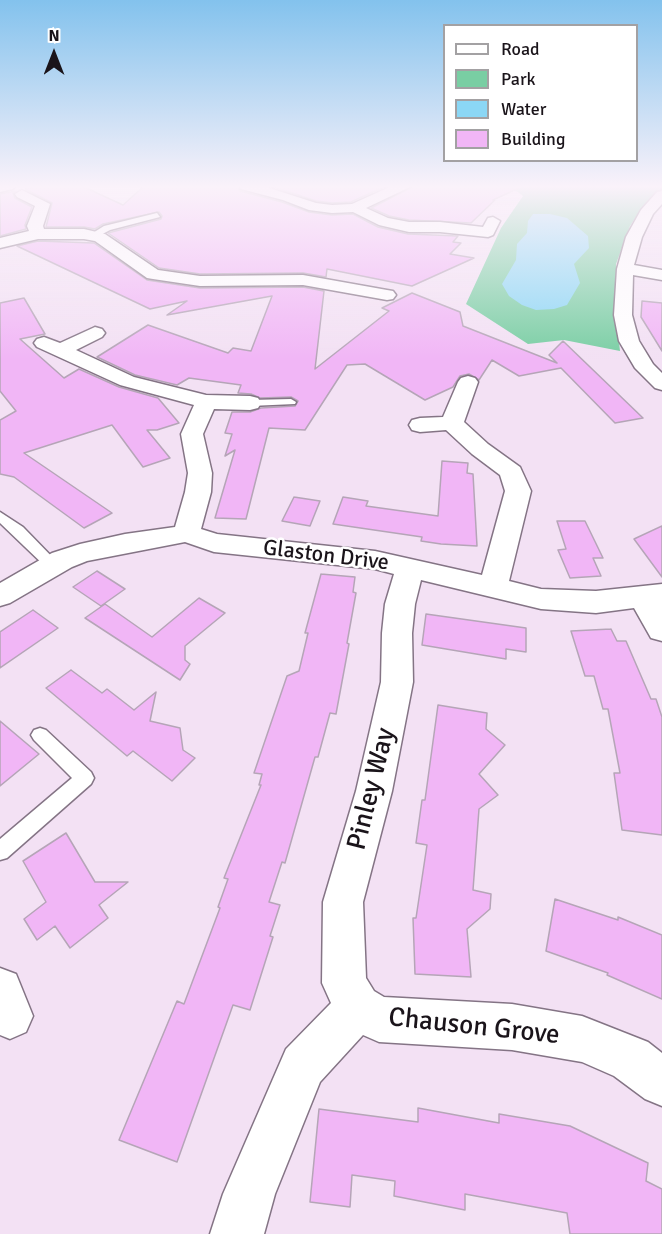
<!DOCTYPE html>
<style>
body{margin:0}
#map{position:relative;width:662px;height:1234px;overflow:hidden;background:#f3e1f4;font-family:Signika,sans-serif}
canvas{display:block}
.legend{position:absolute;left:443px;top:24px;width:195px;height:138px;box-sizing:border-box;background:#fff;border:2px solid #a3a1a3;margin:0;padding:8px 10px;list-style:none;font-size:18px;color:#1a141a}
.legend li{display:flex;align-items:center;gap:12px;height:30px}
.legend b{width:30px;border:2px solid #a3a1a3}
.north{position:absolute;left:24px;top:24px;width:60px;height:60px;-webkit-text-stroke:4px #fff;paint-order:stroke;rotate:0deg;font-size:16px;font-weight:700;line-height:24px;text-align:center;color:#1a141a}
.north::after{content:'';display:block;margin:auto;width:21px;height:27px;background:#1a141a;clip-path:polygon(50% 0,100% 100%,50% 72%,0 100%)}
</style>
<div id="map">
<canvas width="662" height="1234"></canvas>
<ul class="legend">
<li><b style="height:8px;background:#fff"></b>Road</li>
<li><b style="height:16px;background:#79cea3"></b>Park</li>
<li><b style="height:16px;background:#8bd7f5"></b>Water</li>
<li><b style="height:16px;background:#f1b6f6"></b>Building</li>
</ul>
<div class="north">N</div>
</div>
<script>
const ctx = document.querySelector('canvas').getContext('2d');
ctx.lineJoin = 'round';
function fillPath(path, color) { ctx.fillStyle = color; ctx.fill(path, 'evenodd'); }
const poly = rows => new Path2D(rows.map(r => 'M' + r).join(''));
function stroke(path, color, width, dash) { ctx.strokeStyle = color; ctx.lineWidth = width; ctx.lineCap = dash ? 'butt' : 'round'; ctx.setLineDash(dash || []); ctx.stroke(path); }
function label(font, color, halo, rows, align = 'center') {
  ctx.font = font + ' Signika,sans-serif'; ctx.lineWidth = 5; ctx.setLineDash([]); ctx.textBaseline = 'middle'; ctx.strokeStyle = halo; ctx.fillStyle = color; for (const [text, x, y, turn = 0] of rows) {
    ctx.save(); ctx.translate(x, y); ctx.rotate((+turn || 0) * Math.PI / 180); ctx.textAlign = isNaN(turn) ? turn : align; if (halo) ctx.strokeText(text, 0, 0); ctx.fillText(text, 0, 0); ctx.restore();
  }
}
fillPath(poly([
 [500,186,662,186,662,190,644,205,630,226,616,264,616,316,620,351,564,340,528,344,466,304,501,228,523,196,518,192]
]), '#79cea3');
fillPath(poly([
 [533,214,550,214,567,218,588,236,589,248,574,264,580,283,567,305,554,309,536,310,522,305,509,296,502,284,516,260,517,244,527,233,528,221]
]), '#8bd7f5');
const building = poly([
 [36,186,82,186,123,205,144,186,237,186,240,191,282,202,309,212,332,215,353,214,378,227,408,234,458,236,453,242,461,243,450,254,474,258,412,286,327,269,326,277,303,273,200,274,159,268,108,233,161,219,162,216,159,212,103,224,95,229,84,227,46,227,52,203,25,189,36,186],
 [271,186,386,186,351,202,332,203,316,201,271,186],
 [414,186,523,186,493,200,495,200,471,223,409,220,389,216,371,208,414,186],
 [16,191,13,193,15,198,32,207,25,225,26,229,0,236,0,194,16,191],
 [38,241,94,243,147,280,200,288,303,287,324,291,315,369,389,311,382,308,412,293,460,312,463,326,557,363,549,355,563,341,643,418,615,423,561,368,519,376,492,360,479,380,469,374,460,376,453,387,425,400,365,364,347,365,305,430,269,428,246,519,215,518,235,450,225,456,232,434,225,433,232,412,250,412,261,408,295,406,298,401,291,397,260,398,251,394,238,393,241,385,189,378,177,385,135,375,97,357,148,325,228,353,233,348,251,351,272,296,167,315,187,301,150,309,17,246,38,241],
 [24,298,45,334,20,339,64,378,79,369,119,387,158,398,179,423,157,430,147,430,170,458,143,467,112,425,24,453,112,513,84,528,14,477,0,474,0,420,16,411,0,391,0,303,24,298],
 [642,301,662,303,662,351,641,317,642,301],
 [442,461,468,463,467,473,473,474,477,546,441,544,421,541,422,537,333,524,343,497,368,501,366,506,438,516,442,461],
 [294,497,320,501,310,526,282,521,294,497],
 [557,521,585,521,603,558,593,558,601,576,570,578,558,550,566,549,557,521],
 [662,526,662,577,634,539,662,526],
 [97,571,125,589,101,606,73,587,97,571],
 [321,574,355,577,353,592,356,593,347,643,349,644,336,714,330,713,318,757,315,757,285,863,282,862,269,902,280,905,270,936,273,937,250,1010,233,1005,177,1162,119,1140,177,1001,184,1004,220,908,218,907,228,879,224,878,261,785,259,785,262,774,254,773,287,676,299,671,308,633,305,633,321,574],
 [199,598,225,613,185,646,185,660,190,664,180,680,85,618,105,604,152,637,199,598],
 [33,610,58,628,0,668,0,632,33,610],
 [426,614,526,628,526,652,506,649,506,659,422,645,426,614],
 [611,629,617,641,626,641,651,699,656,699,662,717,662,835,622,830,614,773,620,773,608,709,603,709,594,676,585,676,571,631,611,629],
 [71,670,102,693,107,689,134,710,156,692,150,721,180,728,183,750,195,758,172,781,133,751,127,756,46,688,71,670],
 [438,705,487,713,486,729,505,745,479,774,498,795,479,809,473,890,491,894,490,909,467,929,471,977,415,974,413,918,416,918,427,845,416,843,422,800,425,800,438,705],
 [0,721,39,754,0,786,0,721],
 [66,833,95,882,128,882,99,905,108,918,70,948,55,926,37,940,24,919,46,902,23,861,66,833],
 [555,899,618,920,618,917,662,935,662,999,607,975,608,973,546,951,555,899],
 [418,1108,499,1123,499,1114,570,1126,648,1163,646,1181,662,1189,662,1234,570,1234,567,1213,465,1194,465,1210,394,1196,395,1181,352,1175,350,1207,310,1202,319,1109,418,1122,418,1108]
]);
fillPath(building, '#f1b6f6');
stroke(building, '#b5a5b7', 1.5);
const service = poly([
 [157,213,160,217,110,230,95,238,88,236,104,226,157,213],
 [291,399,296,402,295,404,250,406,245,403,250,400,291,399],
 [0,512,23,527,58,563,60,566,58,569,48,569,0,523,0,512],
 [40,728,46,730,91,772,94,778,91,784,7,858,0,860,0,839,72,778,34,740,31,735,34,730,40,728]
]);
const minor = poly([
 [239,186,263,186,316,203,332,205,352,204,392,186,412,186,366,208,388,218,409,222,440,222,483,227,488,218,493,217,500,221,493,235,488,237,440,232,409,232,379,225,353,212,332,213,309,210,283,200,241,189,239,186],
 [22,190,50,204,43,226,44,229,84,229,105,234,158,270,200,276,303,275,387,290,393,291,396,295,393,299,387,300,303,285,200,286,153,279,147,278,95,241,84,239,38,239,0,248,0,238,29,231,27,226,35,206,17,197,15,194,22,190],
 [662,191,662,204,653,214,642,237,634,265,662,270,662,280,633,275,632,315,639,341,653,364,662,373,662,390,655,388,635,368,619,341,614,315,617,269,626,237,641,210,657,192,662,191],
 [95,327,102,329,105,333,102,337,76,350,134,377,206,395,250,396,258,398,261,403,258,408,250,410,214,409,203,434,212,473,211,492,201,529,217,534,375,551,482,575,505,491,500,475,472,454,446,430,420,432,412,430,409,425,412,420,420,418,443,417,458,382,461,378,468,376,475,378,478,382,464,422,488,444,520,467,531,491,509,581,541,589,596,591,662,584,662,641,651,638,634,608,596,613,541,609,421,580,415,604,412,633,413,682,392,791,363,902,366,978,374,991,384,997,512,1004,582,1016,648,1042,662,1053,662,1106,645,1099,614,1076,582,1062,512,1050,379,1042,363,1035,320,1082,275,1194,264,1234,210,1234,223,1194,286,1049,331,1003,322,983,323,902,356,791,381,682,382,633,385,604,394,574,375,569,214,552,185,542,87,561,72,567,10,603,0,606,0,583,52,553,80,544,125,534,175,527,185,492,188,473,181,434,194,405,120,385,37,347,34,343,37,339,44,337,60,343,95,327],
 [0,968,16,974,33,1016,26,1032,10,1039,0,1035,0,968]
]);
const tertiary = poly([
 [0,186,15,186,13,189,0,192,0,186]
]);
stroke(service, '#847485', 3);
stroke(minor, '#847485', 3);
stroke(tertiary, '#847485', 3);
fillPath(service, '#fff');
fillPath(minor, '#fff');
fillPath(tertiary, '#fff');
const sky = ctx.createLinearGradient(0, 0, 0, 359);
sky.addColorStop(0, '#83c2ed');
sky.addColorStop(0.52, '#faf2fa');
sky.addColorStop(1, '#faf2fa00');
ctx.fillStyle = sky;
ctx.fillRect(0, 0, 662, 359);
label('22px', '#1a141a', '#fff', [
 ["Glaston Drive",326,556,7]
]);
label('27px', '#1a141a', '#fff', [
 ["Pinley Way",372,789,-76],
 ["Chauson Grove",474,1027,6]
]);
</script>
